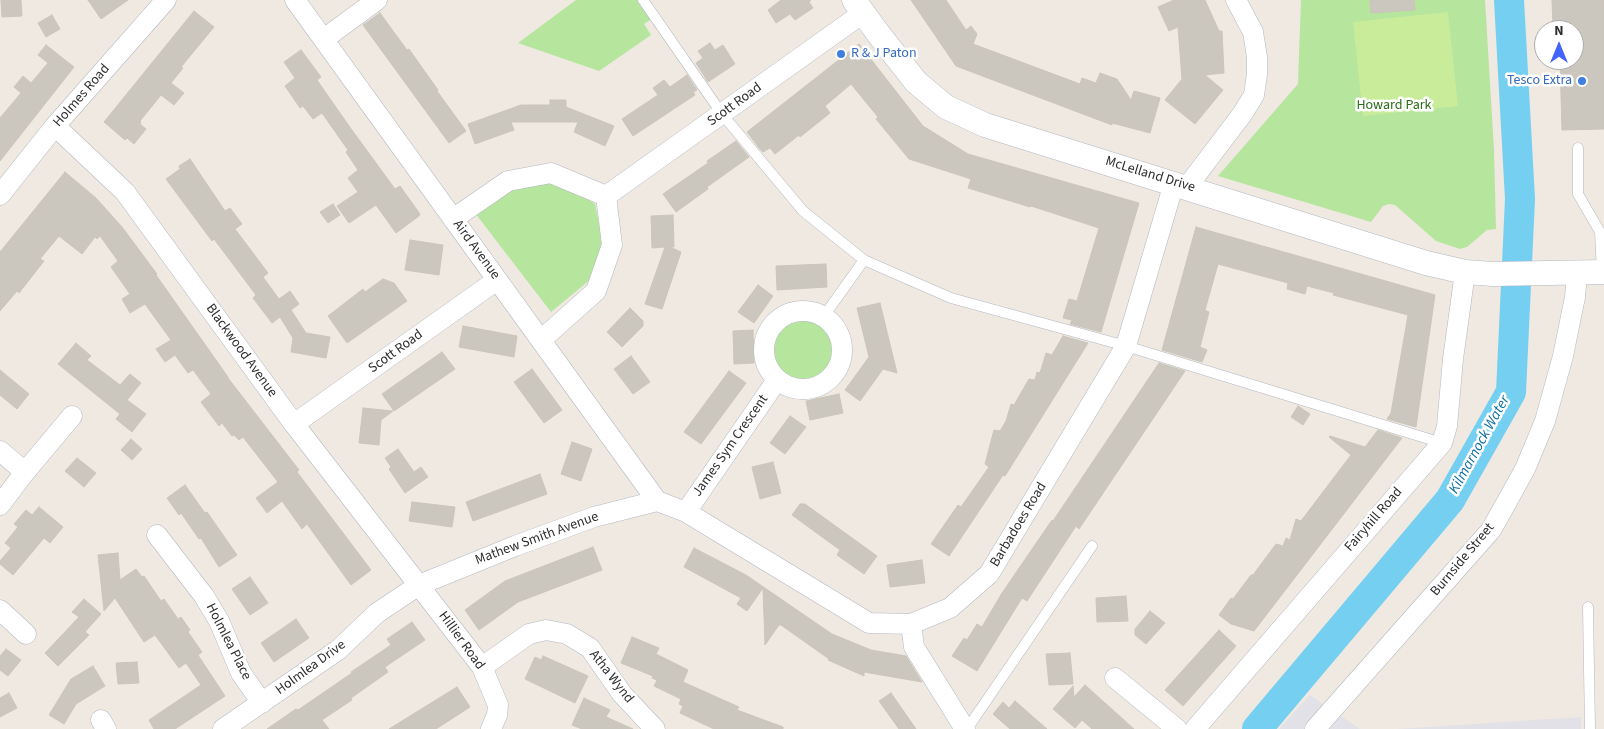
<!DOCTYPE html>
<style>
body{margin:0}
#map{position:relative;width:1604px;height:729px;overflow:hidden;background:#efe9e1;font-family:"Source Sans 3",sans-serif}
canvas{display:block}
.north{position:absolute;left:1534px;top:20px;width:50px;height:50px;box-sizing:border-box;background:#fff;border:1px solid #ababab;border-radius:50%;rotate:0deg;font-size:14px;font-weight:700;line-height:20px;text-align:center;color:#2e2e2e}
.north::after{content:'';display:block;margin:auto;width:18px;height:22px;background:#4264fb;clip-path:polygon(50% 0,100% 100%,50% 72%,0 100%)}
</style>
<div id="map">
<canvas width="1604" height="729"></canvas>
<div class="north">N</div>
</div>
<script>
const ctx = document.querySelector('canvas').getContext('2d');
ctx.lineJoin = 'round';
function fillPath(path, color) { ctx.fillStyle = color; ctx.fill(path, 'evenodd'); }
const poly = rows => new Path2D(rows.map(r => 'M' + r).join(''));
function stroke(path, color, width, dash) { ctx.strokeStyle = color; ctx.lineWidth = width; ctx.lineCap = dash ? 'butt' : 'round'; ctx.setLineDash(dash || []); ctx.stroke(path); }
function label(font, color, halo, rows, align = 'center') {
  ctx.font = font + ' "Source Sans 3",sans-serif'; ctx.lineWidth = 5; ctx.setLineDash([]); ctx.textBaseline = 'middle'; ctx.strokeStyle = halo; ctx.fillStyle = color; for (const [text, x, y, turn = 0] of rows) {
    ctx.save(); ctx.translate(x, y); ctx.rotate((+turn || 0) * Math.PI / 180); ctx.textAlign = isNaN(turn) ? turn : align; if (halo) ctx.strokeText(text, 0, 0); ctx.fillText(text, 0, 0); ctx.restore();
  }
}
fillPath(poly([
 [1310,695,1360,729,1279,729],
 [1581,717,1581,729,1397,729]
]), '#e3e1e8');
fillPath(poly([
 [576,0,639,0,653,18,644,24,651,35,599,71,518,43],
 [1301,0,1485,0,1494,150,1496,229,1487,230,1467,247,1460,249,1436,241,1395,205,1389,204,1383,206,1371,222,1218,176,1298,84],
 [527,181,561,182,595,204,603,242,591,279,551,312,475,213],
 '771 349a32 32 0 1 1 64 0a32 32 0 1 1-64 0Z'
]), '#b6e59e');
fillPath(poly([
 [1448,12,1458,106,1363,116,1353,22]
]), '#c9ec9a');
stroke(poly([
 [1257,729,1450,500,1511,392,1520,199,1509,0]
]), '#75cff0', 30);
const building = poly([
 [1,0,21,0,22,16,2,17,1,0],
 [88,0,128,0,101,19,88,0],
 [781,0,811,0,809,2,813,8,795,20,790,14,776,23,768,10,781,0],
 [911,0,946,0,966,30,971,26,977,34,973,44,1080,84,1082,78,1096,83,1100,73,1117,79,1131,100,1134,91,1160,98,1150,133,1112,123,1112,125,956,66,911,0],
 [1174,0,1205,0,1219,31,1222,31,1224,73,1205,75,1223,90,1195,124,1165,100,1182,79,1178,27,1169,31,1158,7,1174,0],
 [1370,0,1414,0,1415,10,1371,13,1370,0],
 [1552,0,1604,0,1604,129,1562,130,1560,60,1574,60,1574,30,1559,30,1558,27,1553,27,1552,0],
 [194,11,214,27,181,67,183,68,171,83,184,93,174,105,161,95,140,121,141,122,140,124,146,129,134,144,127,138,125,140,104,122,194,11],
 [380,13,407,50,409,49,423,69,438,90,437,91,466,131,449,143,363,25,380,13],
 [52,15,60,29,46,37,38,23,52,15],
 [710,43,715,50,723,45,735,64,708,82,696,63,703,58,698,51,710,43],
 [859,44,923,126,968,154,1139,203,1101,332,1070,324,1072,320,1063,318,1069,299,1077,301,1099,228,1031,206,1030,207,968,188,971,179,909,159,876,119,878,117,851,84,825,106,830,113,800,137,799,135,775,154,770,148,763,152,760,149,747,132,859,44],
 [46,45,74,67,0,161,0,118,21,93,14,87,23,76,31,83,48,63,38,55,46,45],
 [301,50,321,77,317,80,349,126,395,189,400,186,420,214,419,216,396,233,376,205,349,223,337,206,358,192,348,178,358,170,346,152,348,150,322,113,313,119,303,106,300,108,285,86,295,78,284,62,301,50],
 [687,75,697,90,693,92,695,95,633,136,622,119,658,95,653,88,664,80,670,87,687,75],
 [550,100,566,100,566,107,614,126,605,146,574,132,578,122,511,122,514,130,475,144,468,124,521,105,550,105,550,100],
 [736,141,749,157,707,187,708,189,676,212,663,194,708,163,707,161,736,141],
 [190,159,225,211,230,208,242,224,235,229,268,273,263,277,279,299,290,291,299,304,291,310,306,333,330,337,326,358,291,352,293,338,280,317,272,323,253,298,256,295,214,239,212,241,166,179,180,169,179,166,190,159],
 [65,172,96,198,122,227,157,274,156,275,228,377,228,378,299,470,297,472,371,570,351,585,307,524,302,529,282,501,267,513,256,498,278,482,243,437,239,440,234,435,232,436,222,423,219,426,201,402,211,394,193,370,188,373,175,355,165,362,156,349,171,340,145,304,130,313,122,299,130,294,111,267,118,261,100,236,97,239,95,237,82,254,59,236,40,259,44,261,19,293,17,291,0,311,0,252,65,172],
 [333,204,340,215,328,223,320,212,333,204],
 [673,215,674,247,670,247,681,252,662,309,645,304,665,247,652,248,651,216,673,215],
 [1196,227,1435,295,1416,427,1387,419,1391,413,1408,315,1333,295,1334,293,1307,286,1305,294,1287,289,1288,283,1218,264,1205,310,1209,312,1200,347,1207,350,1202,362,1162,350,1196,227],
 [410,240,443,245,439,275,405,270,410,240],
 [826,264,827,287,777,290,776,266,826,264],
 [383,279,394,283,407,301,347,343,328,316,363,289,365,292,383,279],
 [758,285,773,296,754,323,738,312,758,285],
 [880,303,897,373,883,369,860,401,845,390,869,357,857,308,880,303],
 [630,308,643,321,643,326,622,347,607,332,630,308],
 [463,326,517,336,514,357,459,347,463,326],
 [753,330,754,363,734,364,733,331,753,330],
 [1063,336,1088,343,1005,476,1003,475,949,556,931,544,958,505,961,507,989,467,985,464,994,430,1000,431,1006,421,1011,404,1014,405,1029,379,1035,380,1037,372,1040,373,1046,353,1052,355,1063,336],
 [76,343,91,356,87,360,120,385,130,374,141,383,127,400,146,414,132,432,116,419,120,414,58,364,76,343],
 [442,352,455,369,394,411,382,394,442,352],
 [631,356,650,382,633,394,614,369,631,356],
 [1159,363,1185,371,1079,529,1076,526,1027,601,1022,598,977,671,952,656,964,638,967,640,977,624,982,627,1002,593,1052,520,1053,521,1159,363],
 [532,369,562,410,544,423,514,382,532,369],
 [0,370,29,394,17,409,0,395,0,370],
 [729,371,746,383,701,444,684,432,729,371],
 [839,394,843,413,810,420,806,401,839,394],
 [1298,406,1310,414,1303,425,1291,417,1298,406],
 [363,408,393,411,381,420,379,445,359,443,363,408],
 [790,416,806,427,785,454,770,443,790,416],
 [1378,430,1402,438,1254,631,1231,624,1219,615,1231,598,1233,599,1251,575,1253,575,1276,544,1283,546,1286,538,1290,540,1296,519,1301,521,1351,455,1329,437,1330,436,1365,447,1378,430],
 [131,439,142,449,132,460,121,450,131,439],
 [572,442,592,449,581,481,561,474,572,442],
 [398,449,414,472,421,467,428,477,405,493,389,469,391,467,385,458,398,449],
 [77,458,96,473,84,487,65,471,77,458],
 [773,462,781,493,760,499,752,467,773,462],
 [540,474,547,494,473,521,466,502,540,474],
 [185,485,205,513,207,512,237,555,219,567,201,538,199,539,181,513,179,515,167,498,185,485],
 [412,502,455,507,452,527,409,521,412,502],
 [800,504,805,504,877,556,864,574,837,555,840,550,792,515,800,504],
 [39,507,63,527,50,543,44,538,13,575,0,564,0,561,11,548,5,543,18,527,14,524,26,510,32,515,39,507],
 [593,547,602,570,518,602,479,630,465,610,505,581,593,547],
 [694,548,746,575,832,634,871,650,906,656,922,682,864,672,864,676,828,660,829,659,781,625,779,625,765,645,763,588,747,611,737,604,741,598,684,567,694,548],
 [118,553,120,580,136,569,142,577,144,576,161,601,164,599,178,619,181,617,190,630,188,632,202,652,198,655,225,696,175,729,154,729,149,720,201,685,186,663,179,668,155,635,144,642,115,598,104,611,98,555,118,553],
 [922,560,925,583,890,587,887,565,922,560],
 [250,577,268,603,250,615,232,589,250,577],
 [1126,596,1128,621,1097,622,1096,598,1126,596],
 [84,599,101,614,85,632,89,635,58,666,45,653,79,617,72,612,84,599],
 [1150,611,1165,623,1146,644,1135,635,1135,629,1150,611],
 [296,619,309,638,274,662,261,643,296,619],
 [412,622,425,640,385,667,388,672,351,698,352,700,322,720,329,729,267,729,296,709,298,710,352,673,351,672,391,645,387,639,412,622],
 [1219,630,1236,646,1183,706,1165,690,1219,630],
 [632,637,659,648,656,654,688,670,683,682,739,707,737,710,783,727,783,729,714,729,680,713,683,706,679,704,681,699,654,686,657,680,652,678,653,676,621,663,632,637],
 [6,649,21,660,8,676,0,670,0,656,6,649],
 [1070,653,1073,684,1049,685,1046,654,1070,653],
 [543,656,588,676,575,703,525,679,535,657,541,660,543,656],
 [137,662,139,683,118,684,116,663,137,662],
 [93,666,105,686,76,704,64,724,49,715,71,679,93,666],
 [1085,685,1134,729,1092,729,1082,720,1075,728,1053,709,1073,686,1074,697,1085,685],
 [457,687,470,707,436,729,389,729,457,687],
 [9,693,17,708,0,717,0,698,9,693],
 [891,693,916,729,899,729,879,701,891,693],
 [584,698,610,710,606,717,633,729,582,729,572,725,584,698],
 [1015,701,1047,729,1010,729,993,714,1003,702,1009,708,1015,701]
]);
fillPath(building, '#cbc7bf');
stroke(building, '#cbc5ba', 1);
const service = poly([
 [643,0,722,114,803,211,864,260,951,298,1126,346,1442,443],
 [1578,148,1578,194,1600,232,1602,272],
 [824,316,864,260],
 [1588,607,1590,729],
 [967,729,1092,546]
]);
const minor = poly([
 [295,0,657,501],
 [324,39,377,0],
 [55,126,125,192,294,424,482,667,498,705,497,715,491,729],
 [1187,187,1243,113,1254,95,1257,74,1257,57,1253,32,1236,0],
 [0,195,55,126,166,0],
 [606,196,863,13],
 [453,219,508,181,551,173,606,196,612,245,596,291,541,340],
 '764 350a39 39 0 1 1 78 0a39 39 0 1 1-78 0Z',
 [294,424,497,280],
 [0,451,25,472],
 [657,501,686,512,869,623,911,624,950,608,989,574,1126,346,1174,183],
 [0,505,25,472,72,416],
 [686,512,777,380],
 [157,535,204,596,219,621,241,673,262,703],
 [0,610,26,634],
 [911,624,914,647,965,729],
 [482,667,529,634,546,630,567,634,590,648,622,694,655,729],
 [1115,678,1177,729],
 [101,720,106,729],
 [223,729,338,650,377,613,419,585,515,546,594,517,657,501],
 [1195,729,1442,443,1447,426,1453,359,1465,272],
 [1315,729,1491,530,1504,507,1525,469,1545,421,1563,356,1575,297,1577,273]
]);
const tertiary = poly([
 [854,0,877,32,916,82,946,107,985,125,1426,263,1465,272,1493,274,1604,272]
]);
stroke(service, '#b4b7c1', 11);
stroke(minor, '#b4b7c1', 21);
stroke(tertiary, '#b4b7c1', 25);
stroke(service, '#fff', 10);
stroke(minor, '#fff', 20);
stroke(tertiary, '#fff', 24);
for (const [x, y, r, color] of [
 [841,54,5,"#3f7fe0"],
 [1582,81,5,"#3f7fe0"]
]) { const dot = new Path2D(); dot.arc(x, y, r, 0, 2 * Math.PI); ctx.fillStyle = color; ctx.fill(dot); stroke(dot, '#fff', 2); }
label('14px', '#366cbe', '#fff', [
 ["R & J Paton",851,54],
 ["Tesco Extra",1572,81,"right"]
], 'left');
label('14px', '#2e2e2e', '#fff', [
 ["Holmes Road",82,96,-49],
 ["Scott Road",735,105,-36],
 ["McLelland Drive",1150,175,17],
 ["Aird Avenue",476,250,54],
 ["Blackwood Avenue",241,351,54],
 ["Scott Road",396,352,-36],
 ["James Sym Crescent",731,446,-55],
 ["Fairyhill Road",1374,520,-49],
 ["Barbadoes Road",1019,525,-59],
 ["Mathew Smith Avenue",537,539,-20],
 ["Burnside Street",1463,560,-50],
 ["Hillier Road",461,641,54],
 ["Holmlea Place",228,642,63],
 ["Holmlea Drive",311,668,-36],
 ["Atha Wynd",611,677,52]
]);
label('14px', '#2c6e1b', '#fff', [
 ["Howard Park",1394,106]
]);
label('italic 15px', '#0d6fa3', '#fff', [
 ["Kilmarnock Water",1480,445,-61]
]);
</script>
